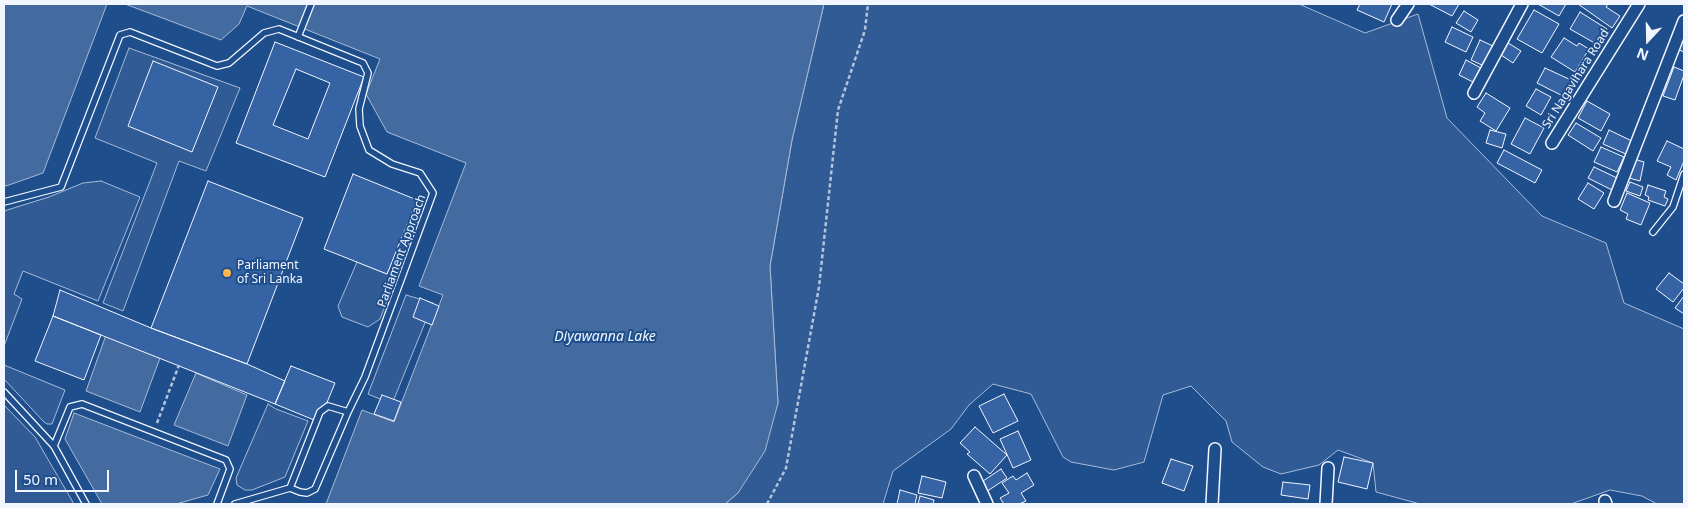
<!DOCTYPE html>
<style>
body{margin:0}
#map{position:relative;width:1688px;height:508px;overflow:hidden;background:#1f4e8c;font-family:"Noto Sans",sans-serif}
canvas{display:block}
.frame{position:absolute;inset:0;border:5px solid #f2f6ff;pointer-events:none}
.north{position:absolute;left:1623px;top:15px;width:50px;height:50px;-webkit-text-stroke:4px #1f4e8c;paint-order:stroke;rotate:201deg;font-size:14px;font-weight:700;line-height:20px;text-align:center;color:#f2f6ff}
.north::after{content:'';display:block;margin:auto;width:18px;height:22px;background:#f2f6ff;clip-path:polygon(50% 0,100% 100%,50% 72%,0 100%)}
.scale{position:absolute;left:15px;top:470px;width:94px;height:22px;box-sizing:border-box;border:2px solid #f2f6ff;border-top:0;padding-left:6px;font-size:15px;line-height:18px;white-space:nowrap;color:#f2f6ff;-webkit-text-stroke:4px #1f4e8c;paint-order:stroke}
</style>
<div id="map">
<canvas width="1688" height="508"></canvas>
<div class="frame"></div>
<div class="north">N</div>
<div class="scale">50 m</div>
</div>
<script>
const ctx = document.querySelector('canvas').getContext('2d');
ctx.lineJoin = 'round';
function fillPath(path, color) { ctx.fillStyle = color; ctx.fill(path, 'evenodd'); }
const poly = rows => new Path2D(rows.map(r => 'M' + r).join(''));
function stroke(path, color, width, dash) { ctx.strokeStyle = color; ctx.lineWidth = width; ctx.lineCap = dash ? 'butt' : 'round'; ctx.setLineDash(dash || []); ctx.stroke(path); }
function label(font, color, halo, rows, align = 'center') {
  ctx.font = font + ' "Noto Sans",sans-serif'; ctx.lineWidth = 4; ctx.setLineDash([]); ctx.textBaseline = 'middle'; ctx.strokeStyle = halo; ctx.fillStyle = color; for (const [text, x, y, turn = 0] of rows) {
    ctx.save(); ctx.translate(x, y); ctx.rotate((+turn || 0) * Math.PI / 180); ctx.textAlign = isNaN(turn) ? turn : align; if (halo) ctx.strokeText(text, 0, 0); ctx.fillText(text, 0, 0); ctx.restore();
  }
}
const built = poly([
 [824,4,1299,4,1365,33,1418,14,1447,118,1542,216,1606,243,1624,303,1684,329,1684,504,1657,504,1642,496,1610,490,1571,504,1420,504,1376,492,1373,463,1338,450,1319,465,1281,474,1263,467,1232,442,1226,421,1191,386,1163,395,1144,462,1114,470,1071,462,1063,457,1031,394,993,384,969,405,951,429,893,471,883,504,725,504,738,493,778,403,770,266,792,140,824,4],
 [129,48,240,88,206,171,179,161,123,311,103,303,157,163,95,138,129,48],
 [101,181,140,197,98,301,23,271,14,294,22,299,4,346,4,211,49,197,83,183,101,181],
 [410,216,415,216,417,222,380,319,368,327,342,317,338,306,357,262,387,274,410,216],
 [406,295,433,303,392,404,368,394,406,295],
 [4,365,65,390,52,424,47,424,44,422,4,379,4,365],
 [268,404,276,409,308,421,285,477,252,490,245,490,237,485,236,478,268,404],
 [4,405,35,437,74,504,4,504,4,405]
]);
fillPath(built, '#305b95');
stroke(built, '#a8bbd7', 1);
const water = poly([
 [4,4,107,4,43,173,6,186,4,185,4,4],
 [125,4,824,4,792,140,770,266,778,403,765,451,738,493,725,504,326,504,362,410,394,422,443,295,419,286,466,163,387,132,366,94,380,59,247,6,239,24,221,40,125,4],
 [106,335,160,358,140,412,86,391,106,335],
 [196,373,247,395,228,446,174,425,196,373],
 [74,413,220,469,208,495,176,504,102,504,65,439,74,413]
]);
fillPath(water, '#446ba0');
stroke(water, '#a8bbd7', 1);
const building = poly([
 [1360,4,1392,4,1384,22,1357,10,1360,4],
 [1429,4,1459,4,1452,16,1429,4],
 [1538,4,1566,4,1559,16,1538,4],
 [1578,4,1608,4,1606,7,1620,16,1612,28,1578,4],
 [1534,10,1559,24,1542,53,1517,39,1534,10],
 [1464,11,1478,20,1471,32,1456,23,1464,11],
 [1580,12,1607,29,1598,45,1570,29,1580,12],
 [1452,27,1473,37,1466,52,1445,42,1452,27],
 [1684,36,1684,52,1679,50,1684,36],
 [1564,38,1577,46,1579,43,1589,49,1575,72,1551,57,1564,38],
 [1480,40,1493,46,1484,66,1471,60,1480,40],
 [1505,41,1521,51,1513,63,1498,53,1505,41],
 [275,42,364,77,325,177,236,143,275,42],
 [296,69,330,83,308,139,273,125,296,69],
 [1466,60,1481,68,1473,82,1459,75,1466,60],
 [153,61,218,87,192,152,128,126,153,61],
 [1674,67,1684,71,1684,75,1675,100,1663,96,1674,67],
 [1545,68,1571,80,1563,96,1537,83,1545,68],
 [1536,89,1551,97,1541,115,1526,106,1536,89],
 [1486,93,1510,108,1496,131,1480,121,1485,113,1477,107,1486,93],
 [1587,101,1610,114,1601,131,1578,118,1587,101],
 [1525,118,1544,128,1530,154,1511,144,1525,118],
 [1576,123,1601,138,1593,151,1568,135,1576,123],
 [1490,130,1506,134,1502,148,1486,143,1490,130],
 [1609,130,1634,142,1628,155,1603,144,1609,130],
 [1667,141,1684,149,1684,161,1676,180,1667,175,1671,167,1657,161,1667,141],
 [1601,147,1624,157,1617,172,1594,162,1601,147],
 [1504,150,1542,170,1535,183,1497,163,1504,150],
 [1634,159,1644,162,1640,181,1629,178,1634,159],
 [1594,167,1617,178,1612,190,1588,178,1594,167],
 [353,174,417,200,387,274,324,249,353,174],
 [208,181,303,218,247,364,151,328,208,181],
 [1630,182,1643,187,1640,196,1626,191,1630,182],
 [1588,183,1604,193,1594,209,1578,199,1588,183],
 [1648,185,1666,191,1664,197,1668,199,1665,206,1648,200,1649,197,1645,195,1648,185],
 [1627,193,1650,203,1641,225,1626,219,1628,214,1620,210,1627,193],
 [1669,273,1684,284,1684,288,1673,302,1656,289,1669,273],
 [60,290,151,328,247,364,285,381,275,404,53,316,60,290],
 [1684,296,1684,314,1675,308,1684,296],
 [420,298,439,306,432,325,413,317,420,298],
 [53,316,101,335,84,380,35,361,53,316],
 [291,366,335,383,319,422,275,404,291,366],
 [1004,394,1018,421,993,433,979,406,1004,394],
 [382,395,401,402,394,421,374,414,382,395],
 [975,427,1007,455,990,474,967,454,970,452,960,443,975,427],
 [1018,431,1031,460,1013,468,1000,439,1018,431],
 [1344,457,1373,463,1367,489,1338,482,1344,457],
 [1171,459,1193,466,1184,491,1162,483,1171,459],
 [1001,469,1007,478,986,492,980,483,1001,469],
 [1027,473,1034,485,1021,493,1026,501,1019,504,1004,504,1000,498,1009,493,1002,483,1013,476,1016,480,1027,473],
 [922,476,946,482,942,498,918,493,922,476],
 [1283,482,1310,485,1308,499,1281,495,1283,482],
 [900,490,917,495,915,504,897,504,900,490],
 [920,496,934,500,933,504,918,504,920,496]
]);
fillPath(building, '#3563a3');
stroke(building, '#f2f6ff', 1);
const lane = poly([
 [298,37,311,4],
 [4,202,61,187,120,35,130,32,217,66,229,63,264,33,279,29,363,63,368,73,359,109,360,126,369,150,392,164,420,173,433,193,365,377,348,412,315,489,307,493,300,492,290,488,235,504],
 [1653,232,1673,207,1684,174],
 [4,392,54,446,86,504],
 [54,446,70,407,82,404,226,460,230,469,217,504],
 [290,488,320,412,328,406,348,412]
]);
const street = poly([
 [1397,20,1408,4],
 [1474,93,1522,4],
 [1552,143,1639,4],
 [1614,201,1684,21],
 [974,476,987,504],
 [1605,501,1606,504],
 [1212,504,1215,449],
 [1326,504,1328,468]
]);
stroke(lane, '#f2f6ff', 8);
stroke(street, '#f2f6ff', 14);
stroke(poly([
 [157,423,179,365],
 [767,504,786,468,819,287,838,110,865,30,868,4]
]), '#b3c4dc', 2.5, [4, 2.5]);
stroke(lane, '#1f4e8c', 5.5);
stroke(street, '#1f4e8c', 11);
for (const [x, y, r, color] of [
 [227,273,5,"#ffb74d"]
]) { const dot = new Path2D(); dot.arc(x, y, r, 0, 2 * Math.PI); ctx.fillStyle = color; ctx.fill(dot); stroke(dot, '#1f4e8c', 2); }
label('12px', '#f2f6ff', '#1f4e8c', [
 ["Sri Nagavihara Road",1576,79,-58],
 ["Parliament Approach",402,251,-70]
]);
label('12px', '#f2f6ff', '#1f4e8c', [
 ["Parliament",237,266],
 ["of Sri Lanka",237,280]
], 'left');
label('italic 14px', '#f2f6ff', '#1f4e8c', [
 ["Diyawanna Lake",605,337]
]);
</script>
